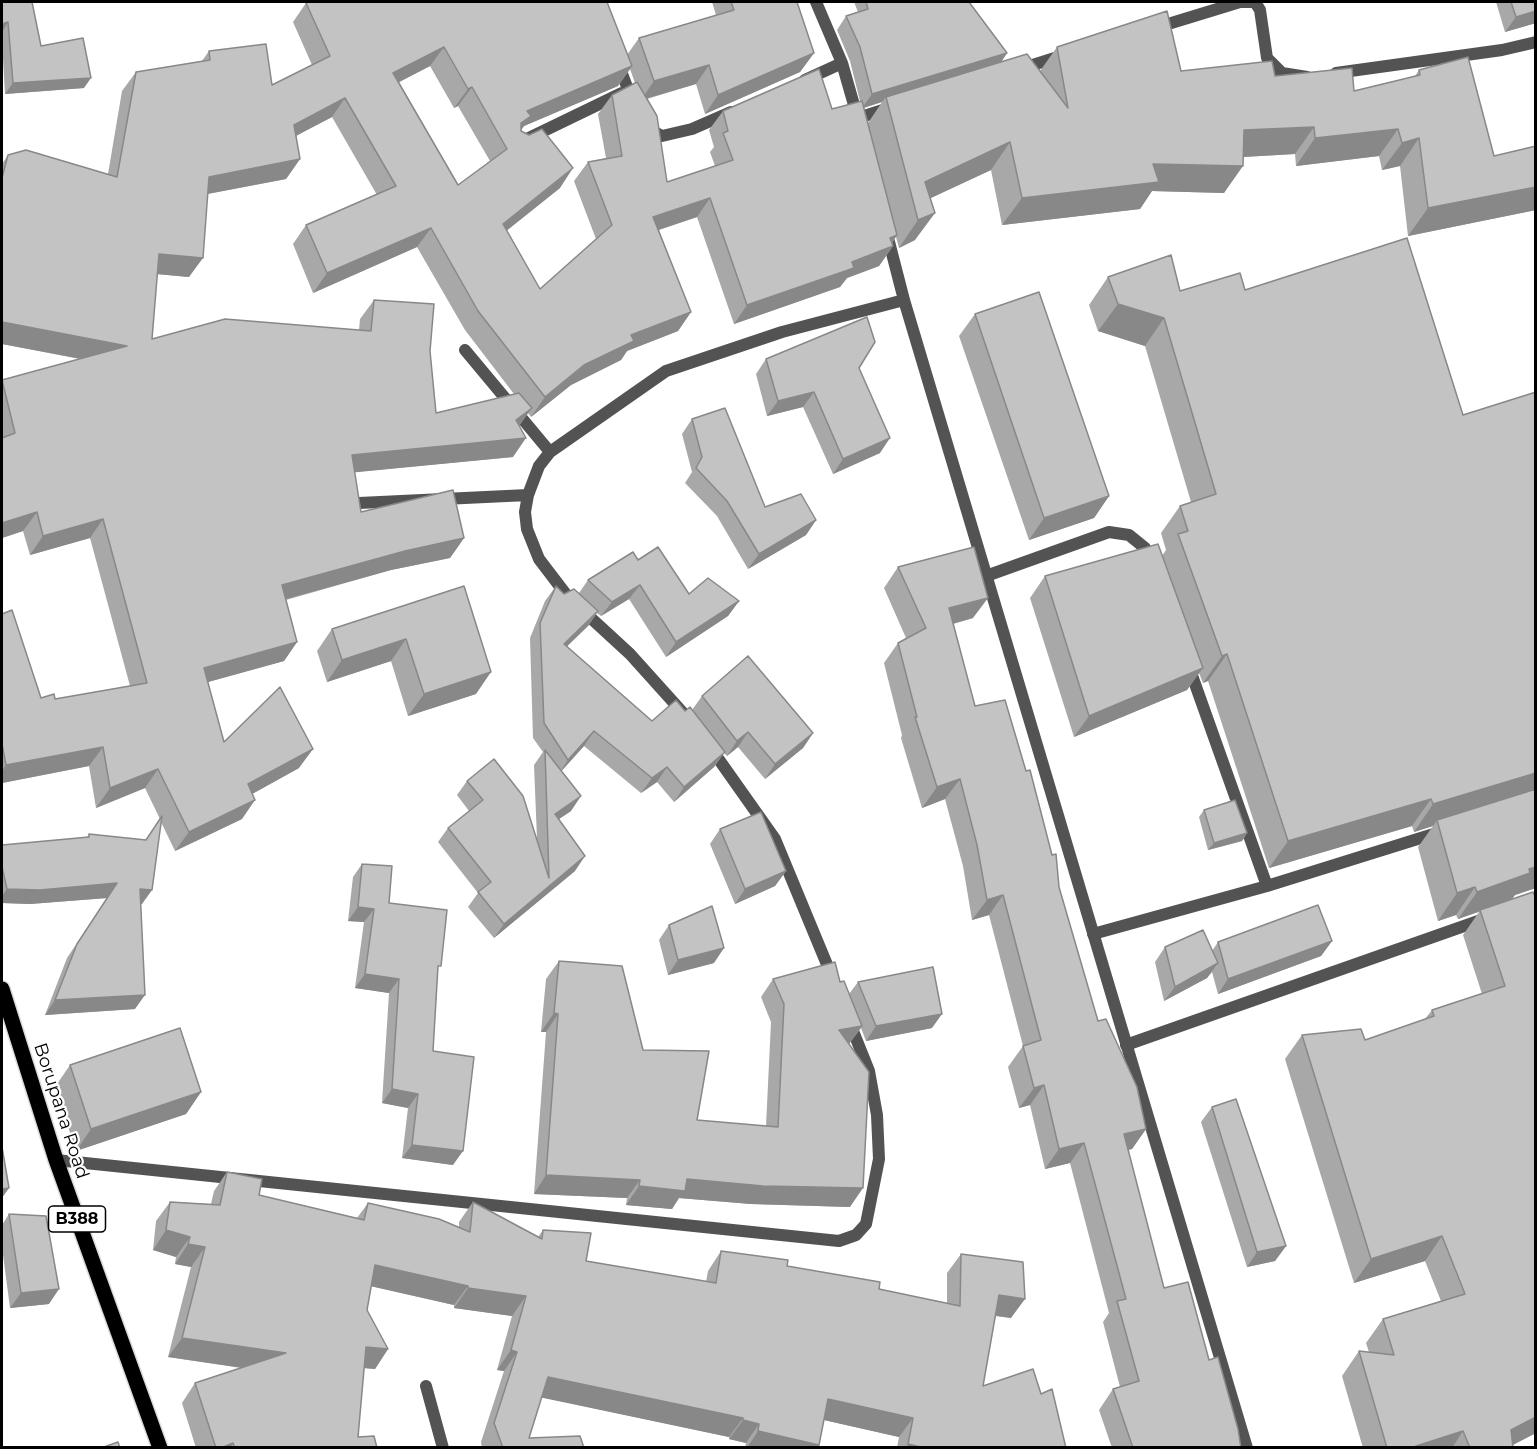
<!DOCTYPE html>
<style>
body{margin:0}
#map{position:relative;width:1537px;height:1449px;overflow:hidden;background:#fff;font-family:Montserrat,sans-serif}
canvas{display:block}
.frame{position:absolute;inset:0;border:3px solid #000;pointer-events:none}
</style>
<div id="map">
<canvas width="1537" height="1449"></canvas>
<div class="frame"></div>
</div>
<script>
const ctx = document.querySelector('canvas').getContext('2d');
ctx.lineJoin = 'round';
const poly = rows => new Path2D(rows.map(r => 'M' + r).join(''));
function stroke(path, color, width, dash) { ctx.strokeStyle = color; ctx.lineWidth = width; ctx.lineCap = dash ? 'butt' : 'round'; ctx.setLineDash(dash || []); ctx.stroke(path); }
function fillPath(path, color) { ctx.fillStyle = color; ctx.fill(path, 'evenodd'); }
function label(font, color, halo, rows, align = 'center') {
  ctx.font = font + ' Montserrat,sans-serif'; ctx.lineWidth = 4.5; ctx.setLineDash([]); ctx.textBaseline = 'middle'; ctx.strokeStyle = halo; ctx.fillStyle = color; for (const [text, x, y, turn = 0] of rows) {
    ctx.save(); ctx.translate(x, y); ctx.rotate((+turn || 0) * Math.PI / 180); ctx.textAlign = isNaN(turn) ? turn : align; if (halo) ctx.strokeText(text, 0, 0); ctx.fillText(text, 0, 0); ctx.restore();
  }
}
const primary = poly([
 [2,989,56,1160,160,1448]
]);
stroke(primary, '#dbdbdb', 18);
stroke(poly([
 [986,576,1109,532,1129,535,1145,548,1149,561],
 [1189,667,1267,886],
 [1093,934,1267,886,1440,832],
 [1126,1045,1484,919]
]), '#535353', 12);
stroke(poly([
 [816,2,842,63,858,119],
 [1155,28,1240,2,1255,2,1260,10,1267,58,1282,73,1307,77],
 [618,63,632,100],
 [1020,69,1061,56],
 [1336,73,1502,50,1536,42],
 [805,80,842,63],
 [858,118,889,108],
 [647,128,662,136,692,129,731,112],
 [529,138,622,93],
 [887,234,904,300,1247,1448],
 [465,350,550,452],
 [359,503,528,495],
 [684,714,630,654,568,597,539,559,527,529,525,512,528,495,539,466,550,452,666,371,782,332,904,300],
 [710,747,775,839,833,979],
 [56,1160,839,1241,856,1235,866,1224,879,1159,877,1115,869,1071,849,1021],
 [426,1386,443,1448]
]), '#535353', 12);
stroke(primary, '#000', 15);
fillPath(poly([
 [2,2,41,46,84,88,5,94,2,41],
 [712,2,797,2,814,53,800,72,705,114,696,84,647,99,667,182,715,166,710,152,714,147,709,130,723,111,832,109,860,101,850,61,837,30,846,16,858,12,854,2,969,2,1007,53,1001,62,1040,71,1057,47,1181,71,1275,76,1354,91,1415,76,1419,70,1494,156,1536,146,1536,210,1408,236,1400,166,1382,170,1379,156,1296,166,1295,154,1243,157,1224,193,1152,191,1140,209,1002,225,991,170,930,198,915,240,899,248,896,237,892,243,893,246,879,266,847,278,840,287,734,324,697,217,659,230,691,312,678,331,627,351,621,360,571,385,531,417,528,413,519,426,513,457,354,472,361,512,464,538,450,558,391,570,286,600,297,642,284,661,208,682,224,742,299,768,252,794,242,819,175,851,161,822,152,890,141,904,135,1009,45,1015,67,958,107,898,30,904,2,903,2,845,87,837,89,834,146,840,160,819,145,788,96,808,89,766,2,783,2,614,41,698,55,699,130,686,90,538,30,555,23,531,2,538,2,380,80,359,2,344,2,164,8,155,108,174,122,91,136,72,202,61,209,51,272,85,312,65,293,22,306,3,607,3,627,55,639,38,716,15],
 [430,66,454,108,458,106,490,161,458,185,399,82],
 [630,69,635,83,612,95,598,114,606,158,588,162,574,181,596,239,540,289,507,230,560,188,521,130,524,126,618,86],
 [882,102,868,123,864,108],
 [332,117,377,195,306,225,293,244,313,293,417,247,465,330,514,394,436,413,430,351,374,300,360,319,359,330,152,339,157,274,189,277,208,194,286,179,300,159,296,136],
 [1496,2,1536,2,1536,23,1505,32],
 [1108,277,1180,291,1245,290,1463,415,1536,392,1536,888,1515,895,1512,899,1536,899,1536,1433,1512,1445,1512,1448,1363,1448,1342,1376,1359,1351,1369,1352,1366,1343,1383,1319,1441,1301,1425,1261,1354,1283,1285,1059,1302,1035,1365,1040,1425,1019,1432,1010,1482,994,1463,935,1479,912,1458,919,1456,915,1438,921,1418,847,1433,826,1414,832,1412,826,1269,868,1208,681,1203,683,1199,673,1187,690,1074,737,1030,598,1045,576,1162,556,1166,550,1161,533,1180,506,1191,502,1145,346,1098,331,1089,305],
 [975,314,1109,496,1094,518,1029,540,959,336],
 [766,359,859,368,880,453,833,474,803,407,767,416,756,374],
 [692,419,765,507,816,520,806,535,748,569,717,516,685,483,692,472,682,434],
 [638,560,689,594,739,601,728,616,666,657,629,599,601,616,597,613,588,626,567,646,652,721,685,711,692,710,702,696,813,733,803,748,765,779,738,747,727,756,724,753,714,767,674,802,657,782,641,793,584,746,561,771,571,811,559,819,575,871,494,938,468,907,478,893,438,842,448,828,469,811,457,795,467,781,537,839,534,765,543,752,533,738,530,638,545,601,556,586,564,594,579,593,588,580],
 [898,567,973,618,953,624,975,706,1059,887,1098,1021,1146,1129,1132,1149,1128,1150,1164,1288,1209,1360,1241,1448,1112,1448,1099,1410,1113,1389,1120,1387,1103,1322,1109,1313,1070,1163,1045,1169,1030,1105,1019,1108,1008,1067,1023,1046,989,915,972,920,963,866,945,799,922,808,901,738,902,735,884,663,898,643,906,638,884,588],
 [464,586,476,694,408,716,391,661,327,682,317,651,332,629],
 [1204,810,1247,833,1242,841,1208,850,1199,817],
 [720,829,786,871,775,886,735,904,710,844],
 [362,864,389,903,438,970,433,1051,453,1165,402,1158,408,1108,382,1103,389,993,355,988,364,922,348,921,353,877],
 [669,925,714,963,668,975,659,940],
 [1332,941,1321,956,1218,994,1212,972,1207,978,1164,1001,1155,962,1165,947,1212,951,1218,942],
 [559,961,643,1050,697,1120,766,1126,771,1022,761,997,773,979,840,982,849,994,858,982,932,1028,866,1041,861,1028,849,1044,850,1207,751,1204,679,1198,672,1209,626,1205,627,1198,534,1194,546,1032,541,1032,546,979],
 [70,1065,201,1092,186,1114,76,1151,55,1087],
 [1212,1107,1286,1246,1275,1261,1247,1267,1201,1122],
 [227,1172,259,1195,357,1218,368,1203,459,1228,459,1222,473,1202,538,1237,543,1230,586,1261,706,1282,708,1271,721,1251,787,1266,879,1289,947,1304,947,1273,961,1254,1011,1318,995,1316,983,1386,1041,1394,1066,1448,897,1448,899,1437,824,1420,818,1448,745,1448,746,1443,729,1439,729,1437,541,1397,529,1438,584,1448,482,1448,481,1442,504,1371,497,1370,512,1316,454,1308,454,1305,371,1286,367,1310,388,1349,375,1369,364,1368,358,1437,377,1448,196,1448,182,1403,195,1383,241,1368,168,1357,191,1267,175,1264,176,1257,153,1250,156,1221,170,1202,211,1204,214,1191],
 [9,1214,49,1304,10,1308,2,1247,2,1225]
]), '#a8a8a8');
fillPath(poly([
 [1536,11,1536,23,1505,32,1516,17],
 [8,22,2,32,2,24],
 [444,47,430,66,380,92,393,73],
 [814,53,800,72,705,114,718,95],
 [1007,53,998,67,886,97,882,102,862,108,872,94],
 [709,65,696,84,641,100,654,81],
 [632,66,618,86,524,126,517,136,508,142,527,111],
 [91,78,84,88,5,94,13,83],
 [472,87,458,106,454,108,468,89],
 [345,98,332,117,280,144,294,125],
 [1314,127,1295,154,1225,158,1244,130],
 [1398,129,1379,156,1296,166,1315,138],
 [1419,138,1400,166,1382,170,1402,143],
 [1010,142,991,170,914,206,925,182],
 [300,159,286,179,196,196,209,177],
 [1153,164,1243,166,1224,193,1152,191,1140,209,1002,225,1022,198],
 [573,168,560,188,490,244,503,224],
 [1536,187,1536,210,1408,236,1428,208],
 [710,198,697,217,640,236,653,217],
 [935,213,915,240,899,248,918,220],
 [431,228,417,247,313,293,327,273],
 [897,235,888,248,893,246,879,266,847,278,840,287,734,324,747,305,852,262,890,238],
 [159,254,203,258,189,277,145,273],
 [1118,304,1164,318,1145,346,1098,331],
 [691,312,678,331,627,351,621,360,571,385,531,417,545,397,584,365,631,335],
 [2,322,127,346,114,365,2,344],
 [814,392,803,407,767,416,778,401],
 [532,408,518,427,516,420],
 [526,438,513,457,338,474,352,455],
 [890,438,880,453,833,474,843,459],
 [1109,496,1094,518,1029,540,1044,518],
 [37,512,23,531,2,538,2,523],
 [103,519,90,538,30,555,43,536],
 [816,520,806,535,748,569,759,554],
 [464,538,450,558,391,570,268,604,282,585,405,551],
 [640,585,629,599,601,616,612,602],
 [988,598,973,618,934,629,949,608],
 [739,601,728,616,666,657,676,642],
 [598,611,588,626,554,659,564,644],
 [406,639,391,661,327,682,342,660],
 [297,642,284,661,190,687,204,668],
 [1227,654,1208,681,1203,683,1222,656],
 [1203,668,1187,690,1074,737,1089,716],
 [491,672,476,694,408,716,424,694],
 [594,731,584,746,558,775,568,760],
 [748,732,738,747,727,756,737,741],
 [813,733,803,748,765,779,775,764],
 [103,747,89,766,2,783,2,771,6,765],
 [313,749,299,768,234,804,248,784],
 [725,752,714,767,674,802,684,787],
 [667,767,657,782,641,793,652,778],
 [158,769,145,788,96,808,110,788],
 [1536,773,1536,795,1437,820,1433,826,1414,832,1433,804],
 [960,779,945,799,922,808,937,787],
 [581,796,571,811,547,827,555,814],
 [1431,799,1412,826,1269,868,1288,841],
 [255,800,242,819,175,851,189,832],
 [1247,833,1242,841,1208,850,1214,843],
 [585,856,575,871,494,938,504,924],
 [1536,867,1536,888,1515,895,1511,900,1458,919,1477,892],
 [786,871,775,886,735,904,745,889],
 [117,883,107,898,30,904,2,903,2,896,7,889],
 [1475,887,1456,915,1438,921,1457,893],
 [140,889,152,890,142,904,130,903],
 [1003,895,989,915,972,920,987,900],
 [358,907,374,909,364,922,348,921],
 [1332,941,1321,956,1218,994,1228,979],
 [724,948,714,963,668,975,678,960],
 [1218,963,1207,978,1164,1001,1175,987],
 [365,974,399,979,389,993,355,988],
 [145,995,135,1009,45,1015,55,1000],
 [554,1013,558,1014,546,1032,541,1032],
 [942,1014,932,1028,866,1041,876,1026],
 [862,1026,849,1044,839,1030],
 [1044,1085,1030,1105,1019,1108,1034,1088],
 [392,1089,418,1094,408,1108,382,1103],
 [201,1092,186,1114,76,1151,91,1129],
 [1146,1129,1132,1149,1109,1154,1124,1134],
 [1084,1143,1070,1163,1045,1169,1059,1149],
 [412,1145,463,1151,453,1165,402,1158],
 [546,1175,640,1180,627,1198,534,1194],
 [687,1179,863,1188,850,1207,751,1204,679,1198,672,1209,626,1205,639,1186],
 [9,1188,2,1198,2,1189],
 [166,1230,190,1237,176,1257,153,1250],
 [1442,1236,1425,1261,1354,1283,1371,1259],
 [188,1244,205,1247,191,1267,175,1264],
 [1286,1246,1275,1261,1247,1267,1257,1252],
 [375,1265,468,1286,454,1305,361,1284],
 [468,1288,526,1296,512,1316,454,1308],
 [59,1289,49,1304,10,1308,21,1293],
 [999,1295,1025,1299,1011,1318,985,1314],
 [182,1338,286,1353,272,1372,168,1357],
 [366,1347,388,1349,375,1369,352,1367],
 [511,1350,517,1352,504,1371,497,1370],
 [548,1377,743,1418,729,1437,534,1396],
 [828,1399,913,1418,899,1437,815,1418],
 [1536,1417,1536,1433,1507,1448,1511,1430],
 [743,1420,759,1424,746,1443,729,1439],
 [758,1431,819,1445,818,1448,747,1448],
 [1463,1431,1452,1448,1410,1448],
 [233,1443,230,1448,221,1448],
 [908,1444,925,1448,906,1448]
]), '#888');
const building = poly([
 [2,2,32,2,41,46,83,38,91,78,13,83,8,22,2,24,2,2],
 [309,2,607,2,632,66,527,111,531,116,521,123,521,131,529,135,542,129,573,168,503,224,540,289,612,225,588,162,622,156,612,95,637,82,657,116,667,182,733,160,723,133,728,131,723,111,819,69,832,109,862,101,897,235,890,238,893,246,852,262,854,268,747,305,710,198,653,217,691,312,631,335,634,341,584,365,545,397,478,311,431,228,327,273,306,225,396,186,345,98,294,125,300,159,209,177,203,258,159,254,152,339,225,319,371,331,374,300,434,304,430,351,436,413,519,393,532,408,516,420,526,438,352,455,361,512,453,490,464,538,405,551,282,585,297,642,204,668,224,742,280,687,313,749,248,784,255,800,189,832,158,769,110,788,103,747,6,765,2,744,2,614,12,610,41,698,54,694,55,699,147,683,103,519,43,536,37,512,2,523,2,438,15,433,2,380,127,346,2,322,2,178,8,155,26,150,117,177,136,72,210,60,209,51,266,44,272,85,330,56,306,3,309,2],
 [444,47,468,89,472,87,507,149,458,185,393,73,444,47],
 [731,2,797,2,814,53,718,95,709,65,654,81,639,38,734,10,731,2],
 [866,2,969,2,1007,53,872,94,860,47,846,16,868,9,866,2],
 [1511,2,1536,2,1536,11,1516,17,1511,2],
 [1167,11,1181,71,1272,61,1275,76,1352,68,1354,91,1420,75,1419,70,1468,57,1494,156,1536,146,1536,187,1428,208,1419,138,1402,143,1398,129,1315,138,1314,127,1244,130,1243,166,1153,164,1159,182,1022,198,1010,142,925,182,935,213,918,220,886,97,1027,54,1068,108,1057,47,1167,11],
 [1407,238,1463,415,1536,392,1536,773,1433,804,1431,799,1288,841,1227,654,1222,656,1178,534,1188,531,1180,506,1216,494,1164,318,1118,304,1108,277,1171,255,1180,291,1240,273,1245,290,1407,238],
 [1039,292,1109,496,1044,518,975,314,1039,292],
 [867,317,875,342,859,368,890,438,843,459,814,392,778,401,766,359,867,317],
 [725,408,765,507,801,494,816,520,759,554,727,501,696,468,702,457,692,419,725,408],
 [1158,544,1203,668,1089,716,1045,576,1158,544],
 [658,547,689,594,708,578,739,601,676,642,640,585,612,602,588,580,633,552,638,560,658,547],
 [974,547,988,598,949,608,975,706,1005,700,1026,771,1030,770,1052,855,1056,854,1059,887,1098,1021,1106,1019,1137,1087,1146,1129,1124,1134,1164,1288,1188,1282,1209,1360,1218,1357,1238,1429,1241,1448,1133,1448,1113,1389,1139,1381,1117,1301,1126,1299,1084,1143,1059,1149,1044,1085,1034,1088,1023,1046,1041,1040,1003,895,987,900,977,845,960,779,937,787,915,717,917,717,898,643,926,628,898,567,974,547],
 [464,586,491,672,424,694,406,639,342,660,332,629,464,586],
 [556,586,564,594,574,589,598,611,564,644,652,721,676,700,685,711,690,707,725,752,684,787,667,767,652,778,594,731,568,760,544,723,540,623,556,586],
 [748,656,813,733,775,764,748,732,737,741,702,696,748,656],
 [545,750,581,796,555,814,585,856,504,924,478,892,491,882,448,828,483,800,467,781,494,759,523,796,549,878,545,750],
 [1536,789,1536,867,1529,869,1530,873,1477,892,1475,887,1457,893,1437,820,1536,789],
 [1235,800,1247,833,1214,843,1204,810,1235,800],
 [761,812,786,871,745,889,720,829,761,812],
 [162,816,152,890,140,889,145,995,55,1000,77,944,117,883,40,890,7,889,2,867,2,845,89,837,89,834,146,840,162,816],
 [362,864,392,866,389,903,447,910,441,966,438,966,433,1051,474,1057,463,1151,412,1145,418,1094,392,1089,399,979,365,974,374,909,358,907,362,864],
 [1533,892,1536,899,1536,1417,1511,1430,1513,1448,1470,1448,1463,1431,1410,1448,1387,1448,1359,1351,1394,1355,1383,1319,1465,1294,1442,1236,1371,1259,1302,1035,1361,1029,1365,1040,1434,1016,1432,1010,1505,986,1480,910,1533,892],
 [1318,905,1332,941,1228,979,1218,942,1318,905],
 [712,906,724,948,678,960,669,925,712,906],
 [1203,930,1218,963,1175,987,1165,947,1203,930],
 [559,961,622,966,643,1050,709,1051,697,1120,778,1127,784,1004,773,979,835,962,840,982,844,981,862,1026,839,1030,869,1072,863,1188,763,1186,687,1179,685,1191,639,1186,640,1180,546,1175,558,1014,554,1013,559,961],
 [933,967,942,1014,876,1026,858,982,933,967],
 [180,1028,201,1092,91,1129,70,1065,180,1028],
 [1236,1099,1286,1246,1257,1252,1212,1107,1236,1099],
 [2,1147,9,1188,2,1189,2,1147],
 [227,1172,262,1179,259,1195,364,1220,368,1203,439,1219,470,1232,473,1202,542,1239,543,1230,591,1233,586,1261,716,1283,721,1251,788,1260,787,1266,880,1282,879,1289,960,1306,961,1254,1023,1262,1025,1299,999,1295,983,1386,1033,1369,1041,1394,1052,1389,1066,1448,925,1448,908,1444,913,1418,828,1399,819,1445,758,1431,759,1424,743,1420,743,1418,548,1377,529,1438,580,1436,584,1448,503,1448,494,1423,517,1352,511,1350,526,1296,468,1288,468,1286,375,1265,367,1310,388,1349,366,1347,358,1437,374,1436,377,1448,235,1448,233,1443,221,1448,216,1448,195,1383,286,1353,182,1338,205,1247,188,1244,190,1237,166,1230,170,1202,220,1205,227,1172],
 [9,1214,46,1216,59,1289,21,1293,9,1214],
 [118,1442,120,1448,101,1448,118,1442]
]);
fillPath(building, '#c3c3c3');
stroke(building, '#888', 1.5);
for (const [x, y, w] of [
 [77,1219,57]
]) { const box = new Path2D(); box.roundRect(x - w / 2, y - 13, w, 26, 4.5); ctx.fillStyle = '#fff'; ctx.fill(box); stroke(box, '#000', 1.5); }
label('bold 16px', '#000', null, [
 ["B388",77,1219]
]);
label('18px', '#000', '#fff', [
 ["Borupana Road",61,1111,72]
]);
</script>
